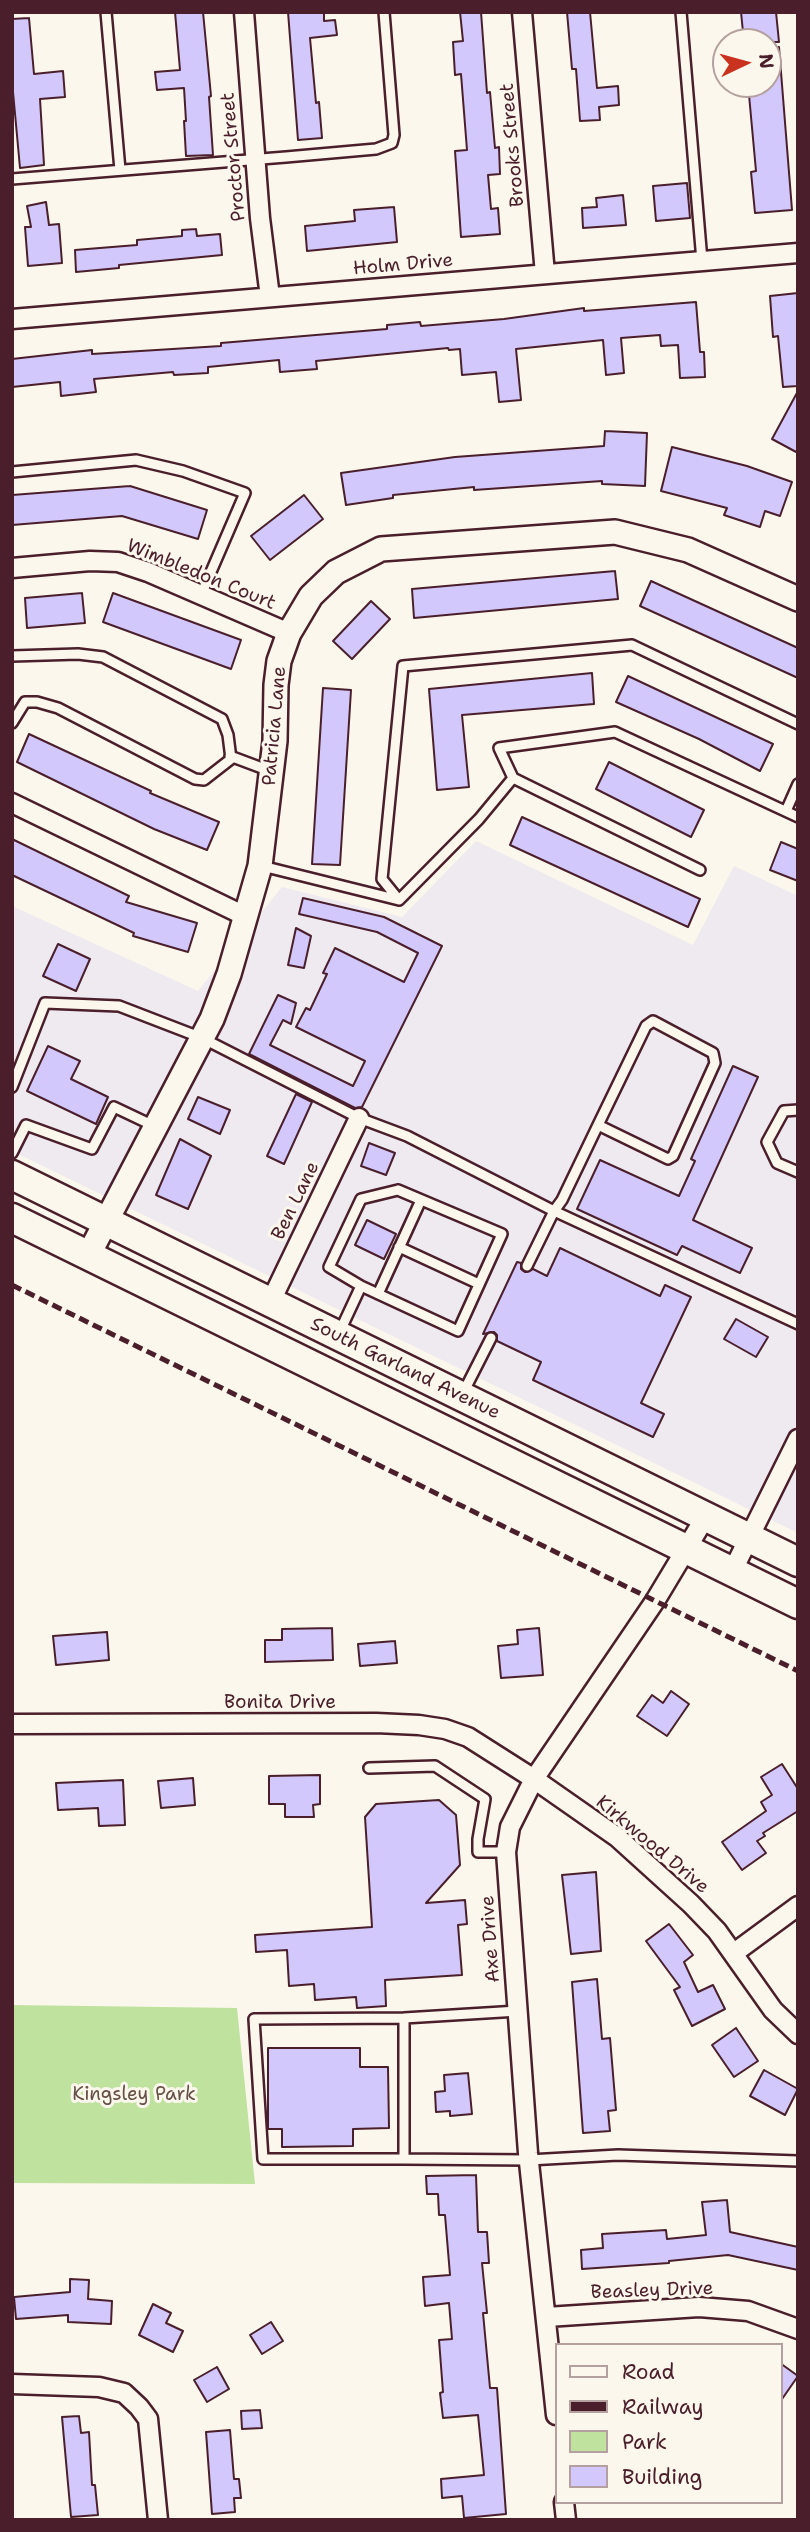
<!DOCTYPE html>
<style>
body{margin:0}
#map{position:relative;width:810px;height:2532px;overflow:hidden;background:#fbf7ec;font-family:"Shantell Sans",sans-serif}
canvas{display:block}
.frame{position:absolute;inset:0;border:14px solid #4a1f2b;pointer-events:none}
.legend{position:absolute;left:555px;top:2343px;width:228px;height:161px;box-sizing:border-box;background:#fbf7ec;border:2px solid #b4a19f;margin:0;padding:9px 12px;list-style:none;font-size:21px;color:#4a1f2b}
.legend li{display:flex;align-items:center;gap:14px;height:35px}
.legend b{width:35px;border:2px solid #b4a19f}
.north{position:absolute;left:712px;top:28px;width:70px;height:70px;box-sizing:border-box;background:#fbf7ec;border:2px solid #b4a19f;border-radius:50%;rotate:85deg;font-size:19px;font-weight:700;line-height:28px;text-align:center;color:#4a1f2b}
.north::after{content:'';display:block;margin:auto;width:24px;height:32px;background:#c8321e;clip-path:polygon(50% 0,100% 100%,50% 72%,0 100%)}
</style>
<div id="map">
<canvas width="810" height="2532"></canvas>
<div class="frame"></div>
<ul class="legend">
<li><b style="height:9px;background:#fbf7ec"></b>Road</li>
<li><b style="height:9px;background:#4a1f2b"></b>Railway</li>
<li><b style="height:19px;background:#bfe39e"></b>Park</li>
<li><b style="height:19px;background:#d2c8fb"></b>Building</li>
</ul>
<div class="north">N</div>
</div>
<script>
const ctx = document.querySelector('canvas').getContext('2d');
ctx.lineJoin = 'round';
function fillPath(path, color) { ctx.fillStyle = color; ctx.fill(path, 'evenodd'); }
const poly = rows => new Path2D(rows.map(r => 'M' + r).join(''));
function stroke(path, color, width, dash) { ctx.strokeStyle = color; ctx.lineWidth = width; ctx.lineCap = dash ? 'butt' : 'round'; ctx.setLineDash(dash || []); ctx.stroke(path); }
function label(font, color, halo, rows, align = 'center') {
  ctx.font = font + ' "Shantell Sans",sans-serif'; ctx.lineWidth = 6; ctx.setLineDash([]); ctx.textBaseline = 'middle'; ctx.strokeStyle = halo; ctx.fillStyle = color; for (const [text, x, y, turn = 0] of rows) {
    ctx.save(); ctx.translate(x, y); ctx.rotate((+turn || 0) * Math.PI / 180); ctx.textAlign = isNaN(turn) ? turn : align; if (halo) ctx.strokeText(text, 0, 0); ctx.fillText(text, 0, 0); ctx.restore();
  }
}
fillPath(poly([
 [476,841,693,945,734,866,798,896,798,1533,12,1151,12,906,198,991,282,887,402,917]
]), '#efe9f0');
fillPath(poly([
 [12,2005,237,2008,255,2184,12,2183]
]), '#bfe39e');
const building = poly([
 [175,12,203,12,211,96,209,97,213,155,186,156,184,121,186,121,184,88,157,90,155,72,180,70,175,12],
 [288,12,324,12,324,21,335,20,337,35,310,38,316,103,319,102,322,138,298,140,288,12],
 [460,12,481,12,487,93,490,92,495,148,499,147,500,174,488,175,491,209,498,208,500,234,461,237,455,151,467,150,461,74,455,75,453,42,463,41,460,12],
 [567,12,590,12,597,88,618,86,619,105,599,107,600,120,580,121,576,69,572,69,567,12],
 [741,12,776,12,779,42,744,42,741,12],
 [29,18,34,74,63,71,65,97,40,99,44,165,20,168,12,81,12,19,29,18],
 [779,47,792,210,755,213,751,172,756,171,748,84,768,84,768,48,779,47],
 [687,183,690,218,656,221,653,186,687,183],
 [623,195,626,225,583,228,582,208,597,207,596,198,623,195],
 [46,202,49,225,59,224,62,263,28,266,25,227,31,227,27,206,46,202],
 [394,207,397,242,307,251,305,226,355,221,354,210,394,207],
 [196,229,197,236,220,234,222,255,119,265,119,268,76,272,75,250,137,245,137,240,182,236,182,230,196,229],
 [798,293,798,386,783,387,778,336,773,337,770,296,798,293],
 [696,302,700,352,704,352,705,377,680,378,678,345,661,346,660,335,621,338,624,373,606,375,603,340,516,349,521,400,499,402,496,372,462,375,460,349,449,350,448,348,316,361,317,369,280,372,279,360,208,367,208,373,174,375,173,372,94,379,96,392,61,396,60,382,12,387,12,359,92,350,92,354,221,346,221,343,387,329,387,325,420,322,421,326,504,319,584,308,584,311,696,302],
 [798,391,798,453,772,439,798,391],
 [605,431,647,433,645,486,602,484,602,481,474,490,474,487,393,495,393,498,346,505,341,473,455,457,604,446,605,431],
 [672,447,747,466,792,482,780,516,765,511,760,527,724,515,727,508,661,491,672,447],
 [130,486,207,510,198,539,122,516,12,525,12,495,130,486],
 [304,495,323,519,270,560,251,536,304,495],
 [615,571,618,599,414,618,412,589,615,571],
 [651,581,798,648,798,678,640,606,651,581],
 [82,593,85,623,27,628,25,598,82,593],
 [113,593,241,640,231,669,103,622,113,593],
 [371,601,390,619,352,659,333,641,371,601],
 [592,673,594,704,462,715,469,787,437,790,429,689,592,673],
 [628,676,773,744,760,771,699,739,616,702,628,676],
 [323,688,351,690,340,865,312,864,323,688],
 [29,734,151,791,150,793,219,822,207,850,154,829,17,762,29,734],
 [609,762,704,810,691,837,596,789,609,762],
 [522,817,700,899,688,927,510,845,522,817],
 [12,839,129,896,126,902,197,923,188,952,133,936,134,933,12,875,12,839],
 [781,842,798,849,798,881,770,870,781,842],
 [303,898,384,917,442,946,362,1107,355,1108,249,1054,278,995,296,1003,291,1024,283,1020,270,1045,353,1086,365,1061,296,1027,306,1008,310,1010,327,974,323,973,335,948,404,982,418,953,377,932,299,914,303,898],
 [296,928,311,936,304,968,288,965,296,928],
 [58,944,90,959,76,991,43,976,58,944],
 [48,1046,80,1061,71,1079,108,1097,96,1124,27,1091,48,1046],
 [733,1066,758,1077,693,1220,752,1248,740,1273,682,1246,677,1255,577,1209,600,1160,679,1196,695,1161,691,1159,733,1066],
 [296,1094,312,1102,284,1164,267,1156,296,1094],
 [198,1097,230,1110,220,1134,188,1119,198,1097],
 [180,1139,211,1156,188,1209,156,1195,180,1139],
 [369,1143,395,1153,386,1175,361,1166,369,1143],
 [367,1220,396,1234,384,1259,355,1245,367,1220],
 [560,1248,660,1296,665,1285,691,1297,641,1403,664,1414,653,1437,533,1380,541,1362,497,1341,497,1335,494,1332,483,1334,517,1262,521,1263,521,1269,525,1272,533,1269,547,1276,560,1248],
 [736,1319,768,1337,756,1357,724,1339,736,1319],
 [332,1628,333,1660,265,1662,265,1640,282,1640,282,1629,332,1628],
 [539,1628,543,1675,501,1678,498,1646,518,1644,517,1630,539,1628],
 [107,1632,109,1660,56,1665,53,1636,107,1632],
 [395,1641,397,1663,360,1666,358,1644,395,1641],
 [671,1691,689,1704,667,1736,637,1716,652,1695,663,1703,671,1691],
 [782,1764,798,1789,798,1811,763,1833,765,1836,757,1841,766,1853,742,1870,722,1842,766,1811,761,1802,772,1795,761,1777,782,1764],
 [320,1775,320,1804,313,1805,314,1817,285,1817,285,1804,269,1804,269,1776,320,1775],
 [193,1778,195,1805,161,1808,158,1781,193,1778],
 [123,1780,125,1825,99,1826,98,1808,58,1810,56,1783,123,1780],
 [439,1800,456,1815,460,1865,426,1903,465,1900,467,1924,458,1925,462,1975,385,1980,386,2006,357,2008,356,1997,315,2000,314,1984,289,1986,287,1950,256,1952,255,1935,372,1927,365,1817,376,1804,439,1800],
 [596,1872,601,1951,571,1954,562,1875,596,1872],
 [669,1924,693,1955,684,1962,698,1992,713,1985,725,2009,692,2026,674,1990,680,1987,646,1941,669,1924],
 [597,1979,602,2039,610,2038,616,2110,608,2111,610,2131,583,2133,572,1982,597,1979],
 [736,2028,758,2061,734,2077,712,2045,736,2028],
 [268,2048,360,2048,360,2067,388,2067,389,2128,353,2129,353,2146,282,2147,282,2129,268,2129,268,2048],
 [764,2070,798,2089,785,2115,750,2096,764,2070],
 [468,2073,472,2114,450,2116,450,2111,436,2112,435,2092,445,2091,444,2075,468,2073],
 [476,2175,478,2232,487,2232,489,2263,482,2263,487,2313,483,2313,490,2388,497,2388,506,2514,464,2518,462,2496,442,2498,441,2479,484,2475,478,2415,443,2418,440,2393,443,2392,439,2340,452,2339,449,2303,425,2306,423,2277,450,2275,445,2215,439,2215,438,2194,427,2194,426,2176,476,2175],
 [727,2200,730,2232,798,2247,798,2270,728,2255,669,2261,669,2263,582,2269,581,2250,603,2248,602,2234,666,2230,667,2239,706,2235,702,2202,727,2200],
 [70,2279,89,2280,88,2299,112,2301,111,2324,68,2322,68,2315,16,2319,14,2297,70,2292,70,2279],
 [153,2304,171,2313,166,2323,183,2331,173,2352,139,2335,153,2304],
 [271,2322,283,2341,262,2354,250,2335,271,2322],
 [780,2363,798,2376,780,2402,780,2363],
 [217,2367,229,2389,207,2402,194,2380,217,2367],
 [260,2410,262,2428,242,2429,241,2411,260,2410],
 [79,2416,81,2433,89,2432,92,2485,95,2485,98,2515,71,2517,62,2417,79,2416],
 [230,2430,234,2479,239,2479,241,2498,234,2498,235,2512,212,2514,206,2432,230,2430]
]);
fillPath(building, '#d2c8fb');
stroke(building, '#4a1f2b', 2);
const service = poly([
 [106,12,120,170],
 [681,12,702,261],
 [12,179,286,157,376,149,392,143,394,135,384,12],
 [12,472,136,460,183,471,245,493,201,595],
 [12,656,78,654,103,657,222,719,228,735,231,759,204,780,195,779,58,708,37,702,25,702,12,723],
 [230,756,270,771],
 [513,778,700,870],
 [786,811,798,784],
 [262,866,399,900,479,819,513,778,499,748,615,732,798,817],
 [399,900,382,879,403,666,632,645,798,724],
 [12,1087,45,1003,119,1006,202,1038,359,1118,407,1136,554,1211,527,1266],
 [798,1110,784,1111,767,1142,777,1163,798,1172],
 [598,1125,668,1159,673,1156,715,1063,713,1053,653,1021,646,1026,598,1125,562,1200,554,1211,798,1324],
 [12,1153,26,1125,92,1149,114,1107,154,1126],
 [398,1190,502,1234,458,1331,361,1286,329,1267,361,1199,398,1190],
 [399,1247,479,1284],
 [378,1294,421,1200],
 [340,1331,361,1286],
 [463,1393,491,1338],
 [369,1768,435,1766,485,1799,478,1839,478,1852,506,1852],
 [518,2011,404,2018,404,2159,529,2160,618,2155,798,2161],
 [404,2159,263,2159,254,2019,404,2018]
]);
const minor = poly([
 [244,12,260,218,270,297],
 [522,12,545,274],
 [12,319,798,253],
 [12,568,90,561,118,562,148,572,289,633],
 [12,803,245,916],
 [270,1303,359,1118],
 [732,1572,798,1439],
 [12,1724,376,1723,419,1725,445,1729,468,1737,534,1779,617,1837,691,1904,717,1931,773,2010,798,2034],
 [734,1953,798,1906],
 [547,2317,699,2307,748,2311,798,2329],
 [12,2384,99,2387,124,2393,139,2407,148,2419,158,2520],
 [556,2415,528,2153,506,1852,510,1827,534,1779,655,1601,706,1516],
 [564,2502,566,2520]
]);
const tertiary = poly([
 [88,1256,212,1019,229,974,260,866,275,741,276,685,279,661,289,633,311,596,336,572,381,549,615,532,688,550,798,599]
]);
const primary = poly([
 [12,1175,798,1562],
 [12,1218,798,1604]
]);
stroke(service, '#4a1f2b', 14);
stroke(minor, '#4a1f2b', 23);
stroke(tertiary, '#4a1f2b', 28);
stroke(primary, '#4a1f2b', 33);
stroke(service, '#fbf7ec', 9);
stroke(minor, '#fbf7ec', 18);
stroke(tertiary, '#fbf7ec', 23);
stroke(primary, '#fbf7ec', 28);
stroke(poly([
 [12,1285,798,1671]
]), '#4a1f2b', 5, [10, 5]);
label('19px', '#4a1f2b', '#fbf7ec', [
 ["Brooks Street",513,145,-95],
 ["Proctor Street",234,157,-95],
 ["Holm Drive",403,265,-5],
 ["Wimbledon Court",201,575,22],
 ["Patricia Lane",275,726,-85],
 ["Ben Lane",296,1201,-64],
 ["South Garland Avenue",405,1369,26],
 ["Bonita Drive",280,1703],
 ["Kirkwood Drive",652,1845,40],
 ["Axe Drive",491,1939,-94],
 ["Beasley Drive",652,2291,-2]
]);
label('19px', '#675048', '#fbf7ec', [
 ["Kingsley Park",134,2095]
]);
</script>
